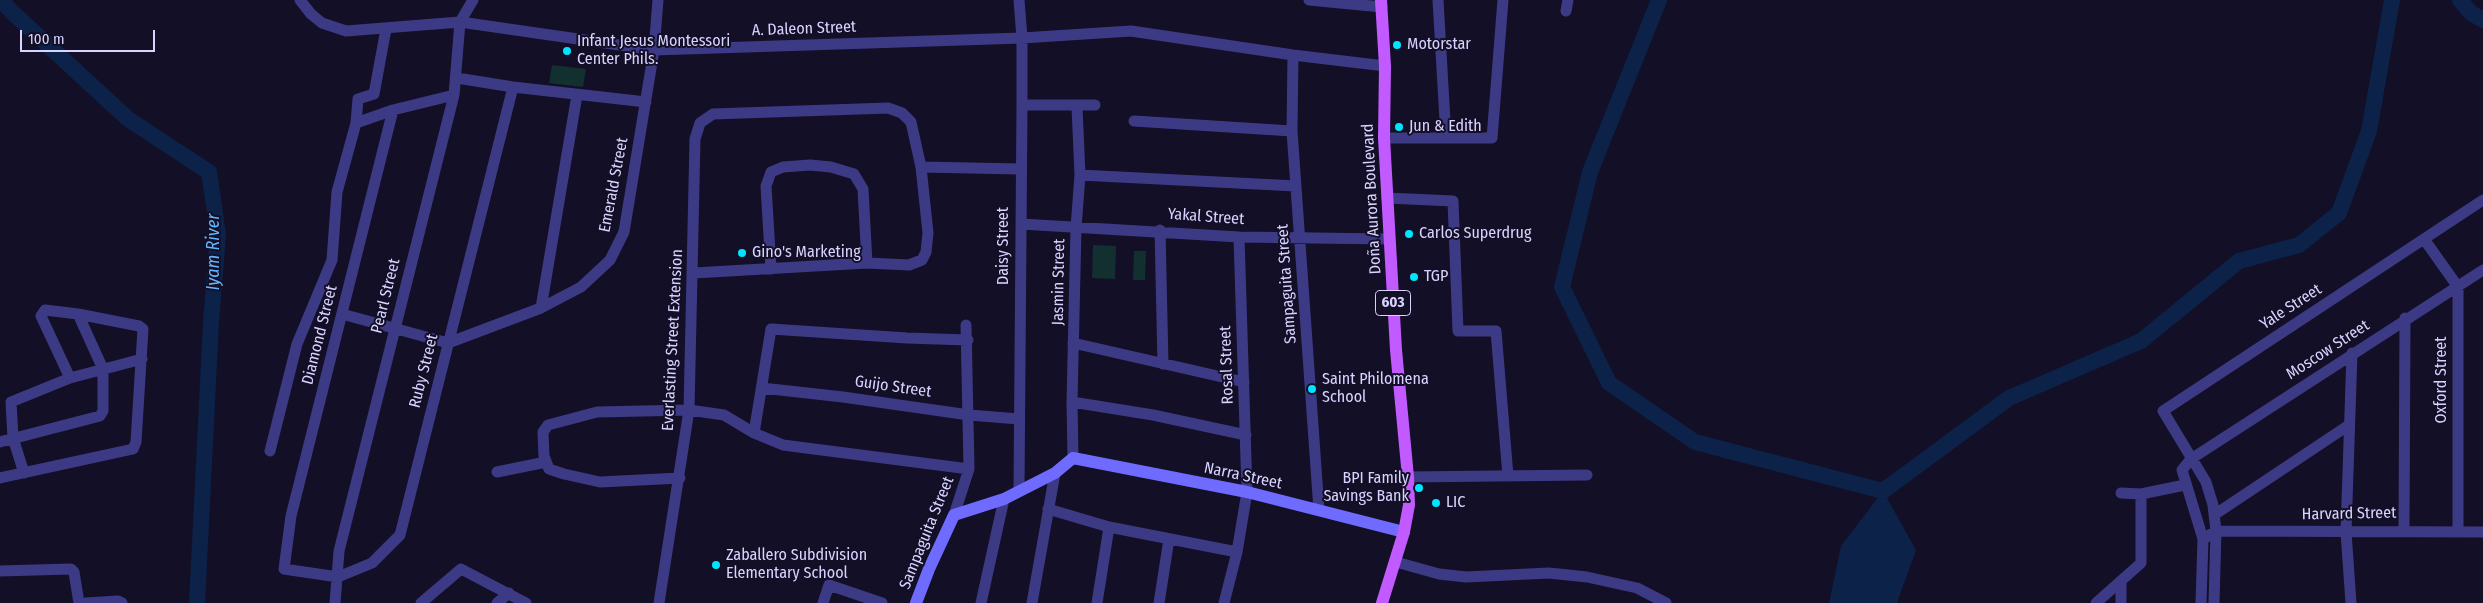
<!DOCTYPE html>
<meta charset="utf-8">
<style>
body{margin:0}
#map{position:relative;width:2483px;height:603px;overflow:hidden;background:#130f26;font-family:"Fira Sans Condensed",sans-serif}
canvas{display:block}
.scale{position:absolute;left:20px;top:30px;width:135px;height:22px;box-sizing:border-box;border:2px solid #d9d4ff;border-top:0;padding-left:6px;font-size:15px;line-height:18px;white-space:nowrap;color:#d9d4ff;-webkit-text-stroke:4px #130f26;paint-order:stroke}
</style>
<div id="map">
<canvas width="2483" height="603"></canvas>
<div class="scale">100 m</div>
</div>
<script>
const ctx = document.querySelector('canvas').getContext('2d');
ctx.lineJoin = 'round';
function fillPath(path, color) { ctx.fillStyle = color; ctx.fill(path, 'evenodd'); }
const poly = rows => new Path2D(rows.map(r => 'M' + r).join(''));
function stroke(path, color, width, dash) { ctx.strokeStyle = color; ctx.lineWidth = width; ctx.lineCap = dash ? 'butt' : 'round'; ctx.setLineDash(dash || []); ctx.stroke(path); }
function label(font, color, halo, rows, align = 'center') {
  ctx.font = font + ' "Fira Sans Condensed",sans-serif'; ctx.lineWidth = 4; ctx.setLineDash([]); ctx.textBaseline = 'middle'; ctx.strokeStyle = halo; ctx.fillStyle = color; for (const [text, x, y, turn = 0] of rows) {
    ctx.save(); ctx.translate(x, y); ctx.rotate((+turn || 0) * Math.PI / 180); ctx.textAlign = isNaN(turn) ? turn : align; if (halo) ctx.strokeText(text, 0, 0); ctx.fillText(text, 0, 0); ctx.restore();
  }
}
fillPath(poly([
 [552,65,586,69,583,87,549,83],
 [1093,245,1116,246,1115,279,1092,278],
 [1134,251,1146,251,1145,280,1133,280]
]), '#12302f');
fillPath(poly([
 [1883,491,1916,550,1897,603,1829,603,1841,546]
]), '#0c2248');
stroke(poly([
 [1,0,12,12,128,119,209,172,218,234,211,322,197,603],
 [1659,0,1590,172,1562,287,1609,383,1695,442,1883,491],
 [2460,0,2471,13,2483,20],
 [1883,491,2009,398,2141,341,2239,261,2299,245,2339,213,2369,131,2392,0]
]), '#0c2248', 16);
stroke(poly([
 [300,0,311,14,322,23,346,31,460,22,654,50,1022,38,1131,31,1293,55,1385,66],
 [1019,0,1022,38,1022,105,1019,491],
 [1309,0,1382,7],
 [1438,0,1446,138],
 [1566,11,1568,0],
 [1293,55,1292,131,1319,510],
 [457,78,513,87,646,102],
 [1022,105,1095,105],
 [393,110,291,516,284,569,338,577,372,563,400,535,513,87],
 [1134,121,1292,131],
 [356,123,358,99,374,94,386,29],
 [1384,138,1492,138,1503,0],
 [921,167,1020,169],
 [1080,175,1296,186],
 [1387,198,1453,201,1458,331,1496,331,1508,476],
 [1021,224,1239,237,1389,239],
 [1160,230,1163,364],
 [2424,239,2458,287,2458,531],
 [771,269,766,186,771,172,783,167,810,165,831,167,854,174,863,189,867,263],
 [541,308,577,95],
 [342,314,448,343,541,308,581,287,610,260,624,232,654,50,658,0],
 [1073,343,1244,382],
 [762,388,843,397,969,415,1019,419],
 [1072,402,1153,415,1246,435],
 [754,433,771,329,907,338,968,340],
 [0,442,100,416,103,411,103,369,78,314],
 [270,451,297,344,332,260,337,192,356,123,393,110,454,95],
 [1073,458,1072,402,1076,228,1080,175,1077,107],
 [497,472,546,462],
 [24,473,13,438,11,402,70,378,142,359],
 [1408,477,1587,475],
 [0,478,133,449,136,442,143,329,139,326,78,314,45,310,41,316,70,378],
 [680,478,600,482,564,474,549,469,544,456,543,432,548,425,597,412,689,410,724,415,754,433,783,445,969,469],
 [2121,493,2141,494,2185,485],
 [1048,509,1109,527,1237,552],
 [954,515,969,469,966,325],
 [2214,515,2349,425],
 [2404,530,2405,318],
 [2203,539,2182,470,2191,459,2483,270],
 [1396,562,1439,574,1466,577,1549,573,1587,577,1637,588,1666,603],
 [0,571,71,569,74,572,79,603],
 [2121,582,2121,603],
 [86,603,118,601,122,603],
 [335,603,339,551,454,95,460,22,473,0],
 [421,603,461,569,526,603],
 [497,603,509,593],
 [659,603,689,410,695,139,700,123,713,114,888,108,902,113,911,122,921,167,928,233,926,252,922,260,909,265,867,263,694,273],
 [823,603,829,585,882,603],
 [981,603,1004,499],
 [1032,603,1055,473],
 [1097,603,1109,527],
 [1159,603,1169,539],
 [1224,603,1237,552,1247,492,1239,237],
 [2096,603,2141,563,2141,494],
 [2201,603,2203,539,2216,531,2483,532],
 [2214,603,2216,531,2213,505,2206,482,2163,411,2483,200],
 [2351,603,2346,532,2352,353]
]), '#3d3a85', 11);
stroke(poly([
 [916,603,929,569,954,515,1004,499,1055,473,1073,458,1247,492,1404,532]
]), '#6f6bff', 12);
stroke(poly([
 [1381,0,1385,66,1384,138,1396,350,1408,477,1409,505,1404,532,1382,603]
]), '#c25bff', 12);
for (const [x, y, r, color] of [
 [1397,45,5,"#00e5ff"],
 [567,51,5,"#00e5ff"],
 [1399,127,5,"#00e5ff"],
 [1409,234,5,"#00e5ff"],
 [742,253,5,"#00e5ff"],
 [1414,277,5,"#00e5ff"],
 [1312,389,5,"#00e5ff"],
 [1419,488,5,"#00e5ff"],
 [1436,503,5,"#00e5ff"],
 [716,565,5,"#00e5ff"]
]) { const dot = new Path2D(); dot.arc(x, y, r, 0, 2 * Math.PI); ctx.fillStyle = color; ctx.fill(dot); stroke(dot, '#130f26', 2); }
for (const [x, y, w] of [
 [1393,303,35]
]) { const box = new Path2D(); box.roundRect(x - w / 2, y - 12.5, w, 25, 4); ctx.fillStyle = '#130f26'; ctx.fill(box); stroke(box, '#d9d4ff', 1); }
label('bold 15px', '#d9d4ff', null, [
 ["603",1393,303]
]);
label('16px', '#d9d4ff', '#130f26', [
 ["A. Daleon Street",804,29,-2],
 ["Emerald Street",614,185,-79],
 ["Doña Aurora Boulevard",1372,199,-93],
 ["Yakal Street",1206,217,4],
 ["Daisy Street",1004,246,-90],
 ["Jasmin Street",1059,282,-89],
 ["Sampaguita Street",1287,284,-94],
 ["Pearl Street",386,296,-76],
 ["Yale Street",2291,307,-33],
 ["Diamond Street",320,335,-76],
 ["Everlasting Street Extension",673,340,-87],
 ["Moscow Street",2328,350,-33],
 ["Rosal Street",1227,365,-92],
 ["Ruby Street",424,371,-76],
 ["Oxford Street",2442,380,-90],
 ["Guijo Street",893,387,8],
 ["Narra Street",1243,476,12],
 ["Harvard Street",2349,514,-1],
 ["Sampaguita Street",927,533,-68]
]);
label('16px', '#d9d4ff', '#130f26', [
 ["Infant Jesus Montessori",577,42],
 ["Center Phils.",577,60],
 ["Motorstar",1407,45],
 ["Jun & Edith",1409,127],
 ["Carlos Superdrug",1419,234],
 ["Gino's Marketing",752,253],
 ["TGP",1424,277],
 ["Saint Philomena",1322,380],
 ["School",1322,398],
 ["BPI Family",1409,479,"right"],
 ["Savings Bank",1409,497,"right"],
 ["LIC",1446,503],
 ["Zaballero Subdivision",726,556],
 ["Elementary School",726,574]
], 'left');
label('italic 18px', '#62b6ff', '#130f26', [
 ["Iyam River",214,252,-90]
]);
</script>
